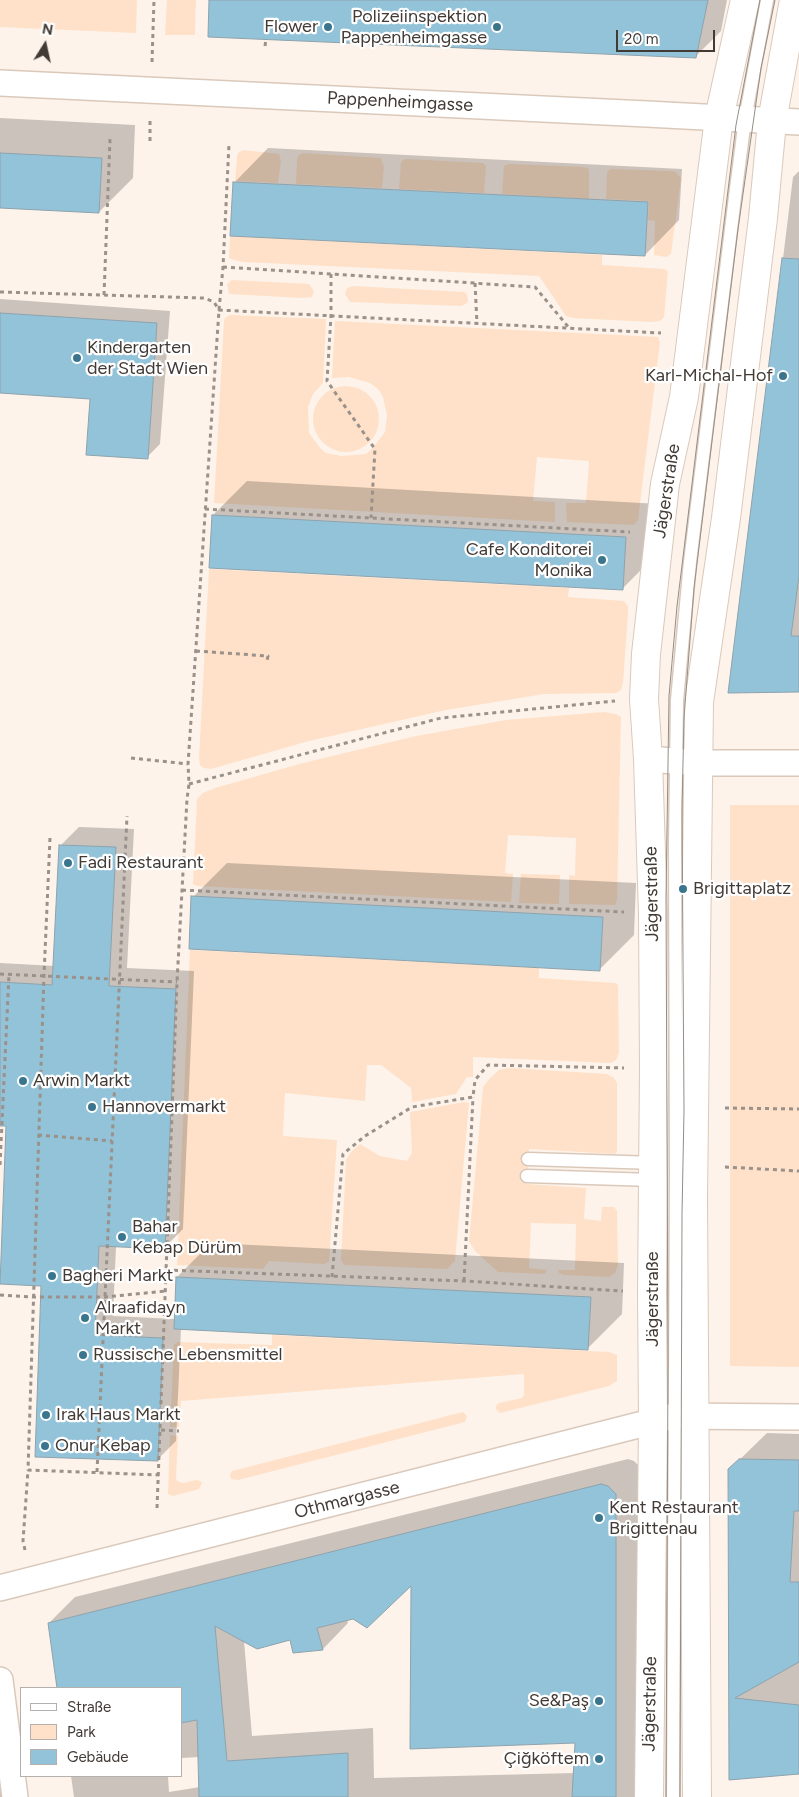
<!DOCTYPE html>
<meta charset="utf-8">
<style>
body{margin:0}
#map{position:relative;width:799px;height:1797px;overflow:hidden;background:#fdf3ea;font-family:Figtree,sans-serif}
canvas{display:block}
.legend{position:absolute;left:20px;top:1687px;width:162px;height:90px;box-sizing:border-box;background:#fff;border:1px solid #b3b0ae;margin:0;padding:6px 9px;list-style:none;font-size:15px;color:#413a35}
.legend li{display:flex;align-items:center;gap:10px;height:25px}
.legend b{width:25px;border:1px solid #b3b0ae}
.north{position:absolute;left:20px;top:20px;width:50px;height:50px;-webkit-text-stroke:4px #fff;paint-order:stroke;rotate:10deg;font-size:14px;font-weight:700;line-height:20px;text-align:center;color:#413a35}
.north::after{content:'';display:block;margin:auto;width:18px;height:22px;background:#413a35;clip-path:polygon(50% 0,100% 100%,50% 72%,0 100%)}
.scale{position:absolute;left:616px;top:30px;width:99px;height:22px;box-sizing:border-box;border:2px solid #413a35;border-top:0;padding-left:6px;font-size:15px;line-height:18px;white-space:nowrap;color:#413a35;-webkit-text-stroke:4px #fff;paint-order:stroke}
</style>
<div id="map">
<canvas width="799" height="1797"></canvas>
<ul class="legend">
<li><b style="height:6px;background:#fff"></b>Straße</li>
<li><b style="height:14px;background:#fee1c8"></b>Park</li>
<li><b style="height:14px;background:#93c3d9"></b>Gebäude</li>
</ul>
<div class="north">N</div>
<div class="scale">20 m</div>
</div>
<script>
const ctx = document.querySelector('canvas').getContext('2d');
ctx.lineJoin = 'round';
function fillPath(path, color) { ctx.fillStyle = color; ctx.fill(path, 'evenodd'); }
const poly = rows => new Path2D(rows.map(r => 'M' + r).join(''));
function stroke(path, color, width, dash) { ctx.strokeStyle = color; ctx.lineWidth = width; ctx.lineCap = dash ? 'butt' : 'round'; ctx.setLineDash(dash || []); ctx.stroke(path); }
function label(font, color, halo, rows, align = 'center') {
  ctx.font = font + ' Figtree,sans-serif'; ctx.lineWidth = 4.5; ctx.setLineDash([]); ctx.textBaseline = 'middle'; ctx.strokeStyle = halo; ctx.fillStyle = color; for (const [text, x, y, turn = 0] of rows) {
    ctx.save(); ctx.translate(x, y); ctx.rotate((+turn || 0) * Math.PI / 180); ctx.textAlign = isNaN(turn) ? turn : align; if (halo) ctx.strokeText(text, 0, 0); ctx.fillText(text, 0, 0); ctx.restore();
  }
}
fillPath(poly([
 [0,0,137,0,136,33,0,27],
 [167,0,196,0,195,35,165,35],
 [243,150,279,154,281,161,278,183,235,181,237,156,238,153],
 [303,153,381,158,384,167,382,188,296,184,297,161,298,156],
 [407,159,483,163,486,166,484,193,399,189,401,163,403,160],
 [508,164,584,167,589,169,589,199,502,194,504,166],
 [611,169,672,171,676,172,681,178,671,254,666,257,654,255,655,221,648,220,649,201,606,199,607,173,608,171],
 [230,236,602,255,602,265,664,269,668,271,664,317,660,321,651,322,573,318,566,316,539,276,244,262,234,260,229,258],
 [232,280,309,284,314,291,312,297,303,298,229,294,227,284],
 [353,286,464,292,467,294,468,302,462,306,350,302,345,294,347,288],
 [230,315,326,319,323,383,313,394,308,407,309,433,320,448,326,453,342,456,366,454,372,449,385,432,387,415,383,397,379,390,370,383,349,377,332,378,335,321,658,337,660,342,638,520,634,525,567,522,566,503,586,503,589,461,537,457,533,501,555,502,555,522,214,503,224,321,225,318],
 '313 419a33 33 0 1 1 66 0a33 33 0 1 1-66 0Z',
 [209,569,569,588,568,597,624,601,628,606,628,614,623,683,621,690,616,693,544,694,446,710,309,741,211,769,204,768,200,765,199,758],
 [604,712,616,714,621,717,617,900,615,905,569,904,569,875,575,876,576,838,508,835,505,873,513,874,511,902,197,886,193,884,197,799,203,793,215,788,303,763,416,736,506,720],
 [730,805,799,805,799,1367,730,1366],
 [521,874,560,875,559,904,519,903],
 [190,950,539,968,539,978,615,983,618,985,619,1053,616,1060,611,1063,473,1057,473,1077,467,1077,456,1094,412,1102,411,1088,381,1065,367,1065,365,1101,285,1093,283,1136,337,1140,329,1262,324,1264,269,1261,263,1269,177,1265],
 [509,1068,607,1074,614,1078,617,1083,617,1151,615,1154,529,1149,527,1184,586,1188,584,1219,601,1221,602,1207,614,1207,617,1211,618,1265,615,1273,609,1277,564,1275,559,1273,558,1270,575,1270,576,1224,531,1223,529,1268,547,1270,545,1274,498,1272,475,1251,469,1241,483,1087,489,1079,499,1070],
 [464,1102,469,1103,455,1261,447,1269,344,1265,341,1260,346,1160,351,1152,360,1144,380,1156,407,1161,412,1153,410,1112],
 [272,1335,609,1352,617,1355,617,1381,609,1386,500,1413,496,1409,496,1406,499,1403,522,1398,524,1395,524,1374,181,1401,179,1427,170,1427,174,1344,178,1342,272,1345],
 [463,1412,467,1416,465,1422,238,1480,231,1479,230,1475,232,1471],
 [170,1435,178,1436,176,1478,177,1481,183,1483,196,1480,200,1481,202,1483,199,1489,173,1496,168,1494]
]), '#fee1c8');
fillPath(poly([
 [211,0,727,0,721,31,695,57],
 [0,118,135,125,133,178,99,212,0,206],
 [268,148,682,169,679,220,645,255,234,183],
 [799,171,799,690,730,691,793,177],
 [0,299,170,311,160,444,147,457,91,398,0,392],
 [247,481,659,504,657,554,622,589,213,515],
 [79,827,134,829,127,968,194,971,183,1229,164,1248,116,1246,113,1316,175,1319,177,1277,211,1243,624,1263,622,1314,587,1349,181,1328,176,1441,157,1460,42,1285,9,1089,0,1088,0,963,55,966,60,846],
 [227,863,636,883,634,935,600,969,193,897],
 [767,1433,799,1434,799,1773,731,1779,730,1469],
 [628,1459,634,1461,641,1468,641,1797,74,1797,71,1776,168,1776,169,1792,200,1787,199,1757,181,1758,181,1688,59,1688,49,1623,75,1597],
 [412,1583,576,1741,575,1773,374,1778,373,1728,252,1736,244,1641,291,1638,294,1652,323,1649,348,1623,347,1620],
 [0,1714,11,1797,0,1797]
]), '#0003');
const building = poly([
 [209,0,708,0,696,58,208,37,209,0],
 [0,153,102,158,99,213,0,208,0,153],
 [233,182,648,202,645,256,230,236,233,182],
 [782,258,799,259,799,576,791,636,799,636,799,692,728,693,782,258],
 [0,313,157,323,148,459,86,455,90,399,0,393,0,313],
 [212,515,626,537,623,590,209,568,212,515],
 [59,845,116,847,109,986,176,989,165,1249,99,1246,95,1335,163,1338,158,1461,35,1457,41,1286,0,1284,6,1126,0,1126,0,982,52,985,59,845],
 [191,896,603,917,600,971,189,949,191,896],
 [176,1277,591,1297,588,1350,174,1329,176,1277],
 [739,1459,799,1460,799,1511,794,1511,790,1582,799,1582,799,1662,735,1698,799,1705,799,1774,729,1780,728,1469,739,1459],
 [601,1484,608,1486,616,1494,616,1797,572,1797,575,1743,410,1749,411,1586,367,1628,353,1619,317,1628,323,1650,293,1653,290,1640,257,1649,215,1626,227,1761,348,1753,348,1797,199,1797,197,1720,181,1723,181,1688,57,1688,48,1623,601,1484]
]);
fillPath(building, '#93c3d9');
stroke(building, '#8ea2ac', 1);
const service = poly([
 [528,1159,656,1163],
 [527,1176,653,1180],
 [673,1797,676,1171,675,844,677,700,690,562,735,197,745,119,767,0]
]);
const minor = poly([
 [0,83,647,114,799,122],
 [648,759,699,763,799,763],
 [0,1588,674,1416,799,1417],
 [0,1680,15,1797]
]);
const secondary = poly([
 [649,1797,653,1421,652,1293,654,1069,653,914,648,759,644,699,646,654,665,484,684,397,719,118,745,0],
 [697,1797,693,1199,699,702,726,518,763,218,772,121,794,0]
]);
stroke(service, '#dac9bb', 15);
stroke(minor, '#dac9bb', 28);
stroke(secondary, '#dac9bb', 30);
stroke(poly([
 [265,46,266,39],
 [152,62,154,0],
 [150,141,150,119],
 [223,267,535,287,570,329],
 [331,274,331,316,327,381,375,449,371,518],
 [475,283,477,324],
 [0,292,204,298,214,302,219,310,661,333],
 [104,295,110,139],
 [205,509,630,532],
 [196,651,268,656,267,661],
 [131,758,188,764],
 [189,784,441,718,615,701],
 [50,838,44,975,28,1470,159,1475],
 [182,890,624,912],
 [0,974,177,982],
 [725,1108,799,1109],
 [38,1135,112,1141],
 [0,1165,9,974],
 [725,1167,799,1171],
 [166,1270,464,1281,623,1291],
 [332,1277,343,1154,365,1136,412,1107,473,1097,475,1080,488,1065,624,1068],
 [464,1281,473,1097],
 [0,1295,33,1297,105,1297,166,1291],
 [161,1430,179,1431],
 [97,1472,127,816],
 [157,1508,177,982,187,799,189,784,188,764,219,310,223,267,229,144],
 [25,1550,23,1541,28,1470]
]), '#9a918a', 3, [4, 4]);
stroke(service, '#fff', 12);
stroke(minor, '#fff', 25);
stroke(secondary, '#fff', 28);
stroke(poly([
 [666,1797,668,1360,666,898,669,696,677,606,736,125,760,0],
 [680,1797,682,1214,684,1111,682,808,684,718,694,588,738,229,761,68,775,0]
]), '#958d86', 1);
for (const [x, y, r, color] of [
 [328,27,5,"#3a758d"],
 [497,27,5,"#3a758d"],
 [77,358,5,"#3a758d"],
 [783,376,5,"#3a758d"],
 [602,560,5,"#3a758d"],
 [68,863,5,"#3a758d"],
 [683,889,5,"#3a758d"],
 [23,1081,5,"#3a758d"],
 [92,1107,5,"#3a758d"],
 [122,1237,5,"#3a758d"],
 [52,1276,5,"#3a758d"],
 [85,1318,5,"#3a758d"],
 [83,1355,5,"#3a758d"],
 [46,1415,5,"#3a758d"],
 [45,1446,5,"#3a758d"],
 [599,1518,5,"#3a758d"],
 [599,1701,5,"#3a758d"],
 [599,1759,5,"#3a758d"]
]) { const dot = new Path2D(); dot.arc(x, y, r, 0, 2 * Math.PI); ctx.fillStyle = color; ctx.fill(dot); stroke(dot, '#fff', 2); }
label('18px', '#413a35', '#fff', [
 ["Polizeiinspektion",487,17,"right"],
 ["Pappenheimgasse",487,38,"right"],
 ["Flower",318,27,"right"],
 ["Kindergarten",87,348],
 ["der Stadt Wien",87,369],
 ["Karl-Michal-Hof",773,376,"right"],
 ["Cafe Konditorei",592,550,"right"],
 ["Monika",592,571,"right"],
 ["Fadi Restaurant",78,863],
 ["Brigittaplatz",693,889],
 ["Arwin Markt",33,1081],
 ["Hannovermarkt",102,1107],
 ["Bahar",132,1227],
 ["Kebap Dürüm",132,1248],
 ["Bagheri Markt",62,1276],
 ["Alraafidayn",95,1308],
 ["Markt",95,1329],
 ["Russische Lebensmittel",93,1355],
 ["Irak Haus Markt",56,1415],
 ["Onur Kebap",55,1446],
 ["Kent Restaurant",609,1508],
 ["Brigittenau",609,1529],
 ["Se&Paş",589,1701,"right"],
 ["Çiğköftem",589,1759,"right"]
], 'left');
label('18px', '#413a35', '#fff', [
 ["Pappenheimgasse",400,102,3],
 ["Jägerstraße",667,491,-81],
 ["Jägerstraße",652,894,-91],
 ["Jägerstraße",653,1299,-90],
 ["Othmargasse",347,1500,-14],
 ["Jägerstraße",650,1704,-89]
]);
</script>
